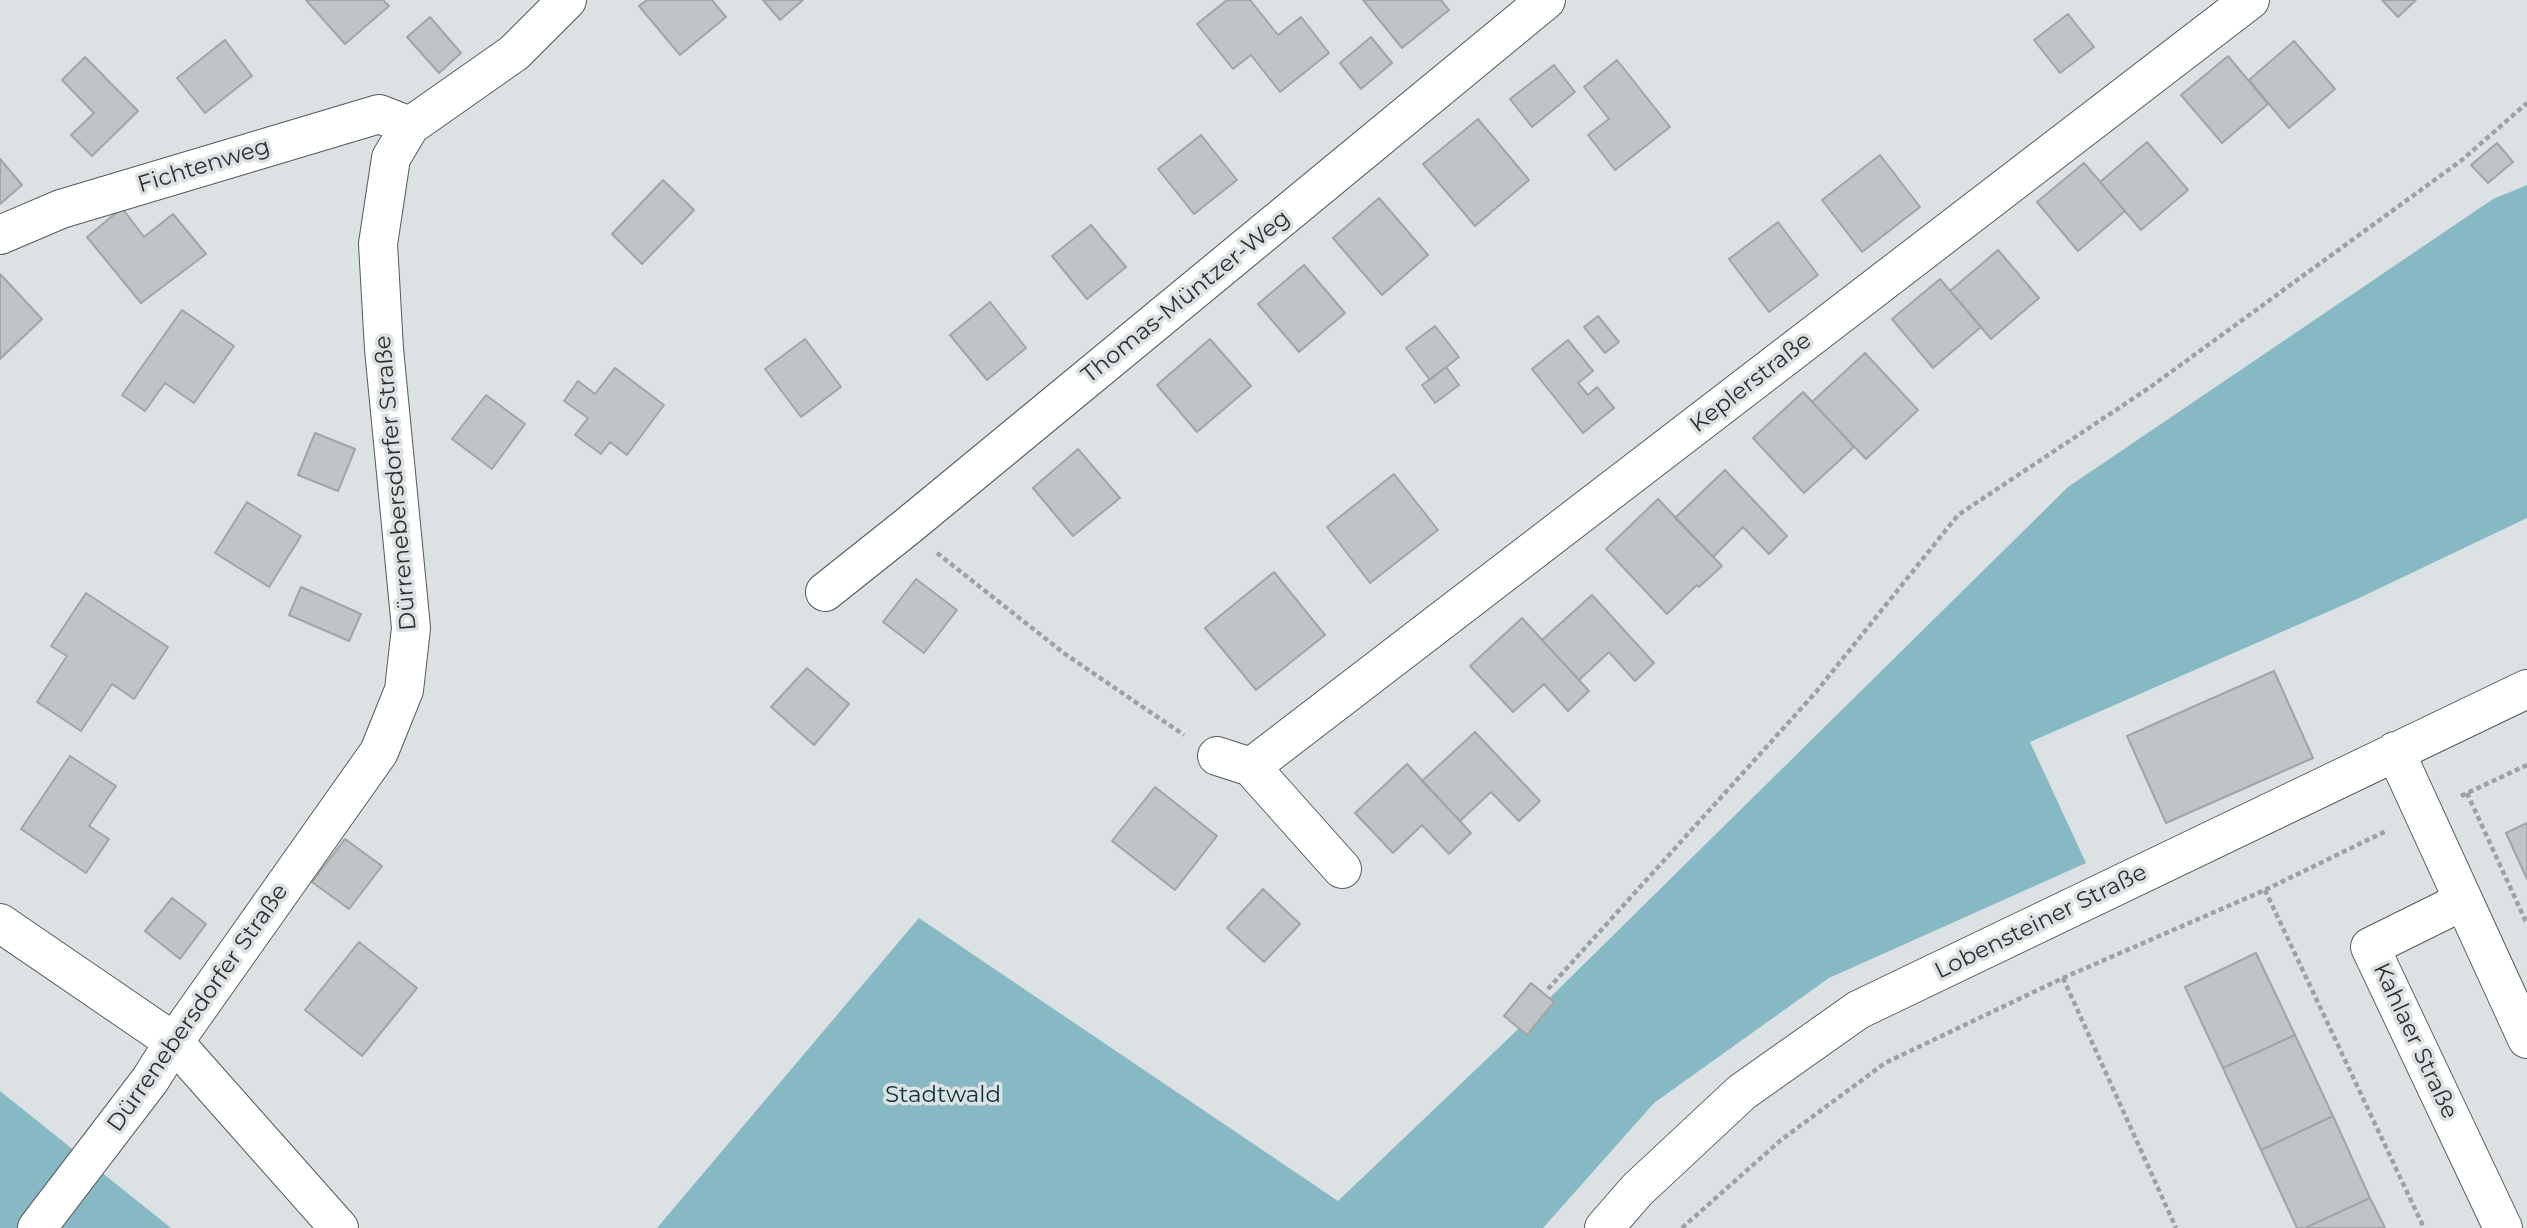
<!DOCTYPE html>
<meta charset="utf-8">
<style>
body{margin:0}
canvas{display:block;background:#dce2e3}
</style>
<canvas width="2527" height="1228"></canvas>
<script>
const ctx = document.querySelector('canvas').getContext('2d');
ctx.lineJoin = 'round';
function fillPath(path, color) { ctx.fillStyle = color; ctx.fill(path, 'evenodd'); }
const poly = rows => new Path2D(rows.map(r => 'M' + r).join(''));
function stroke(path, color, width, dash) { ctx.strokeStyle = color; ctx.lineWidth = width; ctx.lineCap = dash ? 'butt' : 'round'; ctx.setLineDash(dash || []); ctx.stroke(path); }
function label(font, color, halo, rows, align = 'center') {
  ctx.font = font + ' Montserrat,sans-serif'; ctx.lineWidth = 7; ctx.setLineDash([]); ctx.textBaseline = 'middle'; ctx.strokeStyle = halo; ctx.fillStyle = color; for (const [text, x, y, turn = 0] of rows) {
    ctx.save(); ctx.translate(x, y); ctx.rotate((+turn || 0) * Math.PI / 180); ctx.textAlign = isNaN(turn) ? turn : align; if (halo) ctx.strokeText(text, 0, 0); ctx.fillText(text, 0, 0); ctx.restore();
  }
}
fillPath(poly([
 [2527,185,2527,518,2357,599,2030,742,2086,863,1829,978,1654,1103,1543,1228,657,1228,919,918,1338,1201,1513,1034,2068,487,2493,199],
 [0,1091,171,1228,0,1228]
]), '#86b9c4');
const building = poly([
 [306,0,383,0,389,6,345,44,306,0],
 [647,0,712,0,726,17,680,55,639,6,647,0],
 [763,0,803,0,780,20,763,0],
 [1227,0,1250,0,1278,35,1301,17,1329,53,1280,92,1251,55,1233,69,1197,24,1227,0],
 [1363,0,1441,0,1449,10,1402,48,1363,0],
 [2382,0,2416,0,2398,17,2382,0],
 [2068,14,2094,47,2060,73,2034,40,2068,14],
 [430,17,461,53,439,73,407,37,430,17],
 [1371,37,1392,63,1361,89,1340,63,1371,37],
 [225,40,252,76,205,113,177,78,225,40],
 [2294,41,2335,89,2289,128,2249,80,2294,41],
 [2228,56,2268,104,2222,143,2181,95,2228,56],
 [85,57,138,111,92,156,71,135,94,113,62,80,85,57],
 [1617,60,1670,127,1615,170,1588,135,1609,119,1584,87,1617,60],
 [1554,65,1575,92,1532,127,1510,99,1554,65],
 [1478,119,1529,180,1475,226,1423,164,1478,119],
 [1201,135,1237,180,1194,214,1158,169,1201,135],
 [2147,142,2188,190,2141,230,2100,182,2147,142],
 [2497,143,2513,162,2488,183,2471,165,2497,143],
 [1880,155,1920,207,1862,252,1822,200,1880,155],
 [0,159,22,185,0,204,0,159],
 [2084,163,2125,211,2078,251,2037,202,2084,163],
 [663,180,694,210,642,264,612,234,663,180],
 [1379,198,1428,255,1382,295,1333,238,1379,198],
 [122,208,144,237,173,214,206,254,141,303,87,237,122,208],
 [1778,222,1818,275,1769,312,1729,259,1778,222],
 [1091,225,1126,267,1087,299,1052,256,1091,225],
 [1998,250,2039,298,1991,339,1950,291,1998,250],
 [1304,265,1345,313,1299,352,1258,304,1304,265],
 [0,274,42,319,0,359,0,274],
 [1940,279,1981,327,1933,368,1892,319,1940,279],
 [990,302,1026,348,987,380,950,335,990,302],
 [182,310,234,346,194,403,165,383,145,411,122,395,182,310],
 [1598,316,1619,342,1605,353,1584,327,1598,316],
 [1435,326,1459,357,1430,380,1406,348,1435,326],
 [805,339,841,387,801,417,765,369,805,339],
 [1210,339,1251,386,1197,432,1157,385,1210,339],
 [1568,340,1593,371,1578,383,1588,395,1597,387,1614,408,1583,433,1532,369,1568,340],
 [1865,353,1918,410,1866,459,1812,402,1865,353],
 [1446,367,1459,385,1435,403,1422,385,1446,367],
 [615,368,664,405,627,455,610,442,601,454,575,435,588,418,564,401,578,381,595,394,615,368],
 [1803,392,1854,447,1804,493,1753,438,1803,392],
 [486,395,525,424,492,469,452,439,486,395],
 [315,433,355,449,338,491,298,475,315,433],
 [1078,449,1120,498,1073,536,1033,488,1078,449],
 [1725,470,1787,536,1769,554,1743,527,1713,557,1675,518,1725,470],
 [1394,474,1438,530,1370,583,1327,527,1394,474],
 [1658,499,1722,566,1699,587,1697,585,1667,614,1606,549,1658,499],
 [247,502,301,536,269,587,215,553,247,502],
 [1274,572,1325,635,1256,690,1205,628,1274,572],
 [916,579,957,610,924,653,883,622,916,579],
 [301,587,361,614,349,641,289,615,301,587],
 [86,593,168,647,134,699,112,684,81,731,37,702,67,656,51,646,86,593],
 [1592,595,1654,663,1635,681,1609,652,1579,680,1542,640,1592,595],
 [1522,618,1589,691,1568,711,1544,684,1513,712,1470,666,1522,618],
 [807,668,849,704,814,745,771,707,807,668],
 [2274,671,2313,758,2166,823,2127,736,2274,671],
 [1475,732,1540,801,1519,821,1491,792,1460,821,1422,781,1475,732],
 [70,756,116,786,89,826,109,839,86,873,21,829,70,756],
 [1407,764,1471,833,1449,854,1422,825,1393,853,1355,813,1407,764],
 [1155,787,1217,836,1175,890,1112,841,1155,787],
 [2527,823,2527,879,2506,833,2527,823],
 [345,839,382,866,349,909,312,882,345,839],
 [1263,889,1300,924,1264,962,1227,928,1263,889],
 [172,898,206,924,180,959,145,931,172,898],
 [359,942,417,988,362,1056,305,1010,359,942],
 [2256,953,2295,1035,2223,1068,2185,987,2256,953],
 [1531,983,1554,1002,1527,1035,1504,1016,1531,983],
 [2295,1035,2333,1116,2261,1150,2223,1068,2295,1035],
 [2333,1116,2370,1198,2305,1228,2297,1228,2261,1150,2333,1116],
 [2370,1198,2385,1228,2305,1228,2370,1198]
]);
fillPath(building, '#bfc4c6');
stroke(building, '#a0a5a6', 2);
const minor = poly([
 [0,235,61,209,379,114,410,126],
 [825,592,908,526,1546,0],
 [2395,751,2527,1039],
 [1217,756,1251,767,1342,869],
 [1251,767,2250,0],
 [2463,901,2370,947,2503,1228],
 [0,923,174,1042,339,1228],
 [37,1228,150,1080,174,1042,379,752,404,690,411,628,384,349,378,244,391,158,410,126,514,53,567,0],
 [1604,1228,1637,1190,1742,1092,1858,1010,2527,689]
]);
stroke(minor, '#555a5b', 40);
stroke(poly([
 [937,553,1065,654,1184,735],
 [2467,793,2527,924],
 [2461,796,2527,765],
 [2265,890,2424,1228],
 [2063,978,2176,1228],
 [1548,989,1816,692,1958,515,2149,388,2462,160,2527,103],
 [1682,1228,1781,1140,1885,1063,2063,978,2265,890,2386,831]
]), '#9ca1a2', 4.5, [5, 3.5]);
stroke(minor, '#fff', 38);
label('23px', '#2d2f2f', '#dce2e3', [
 ["Fichtenweg",204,166,-17],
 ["Thomas-Müntzer-Weg",1186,297,-39],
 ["Keplerstraße",1751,383,-38],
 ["Dürrenebersdorfer Straße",396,483,-95],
 ["Lobensteiner Straße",2041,922,-26],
 ["Dürrenebersdorfer Straße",198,1008,-55],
 ["Kahlaer Straße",2415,1041,65]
]);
label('23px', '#0b3037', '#dce2e3', [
 ["Stadtwald",943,1095]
]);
</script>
